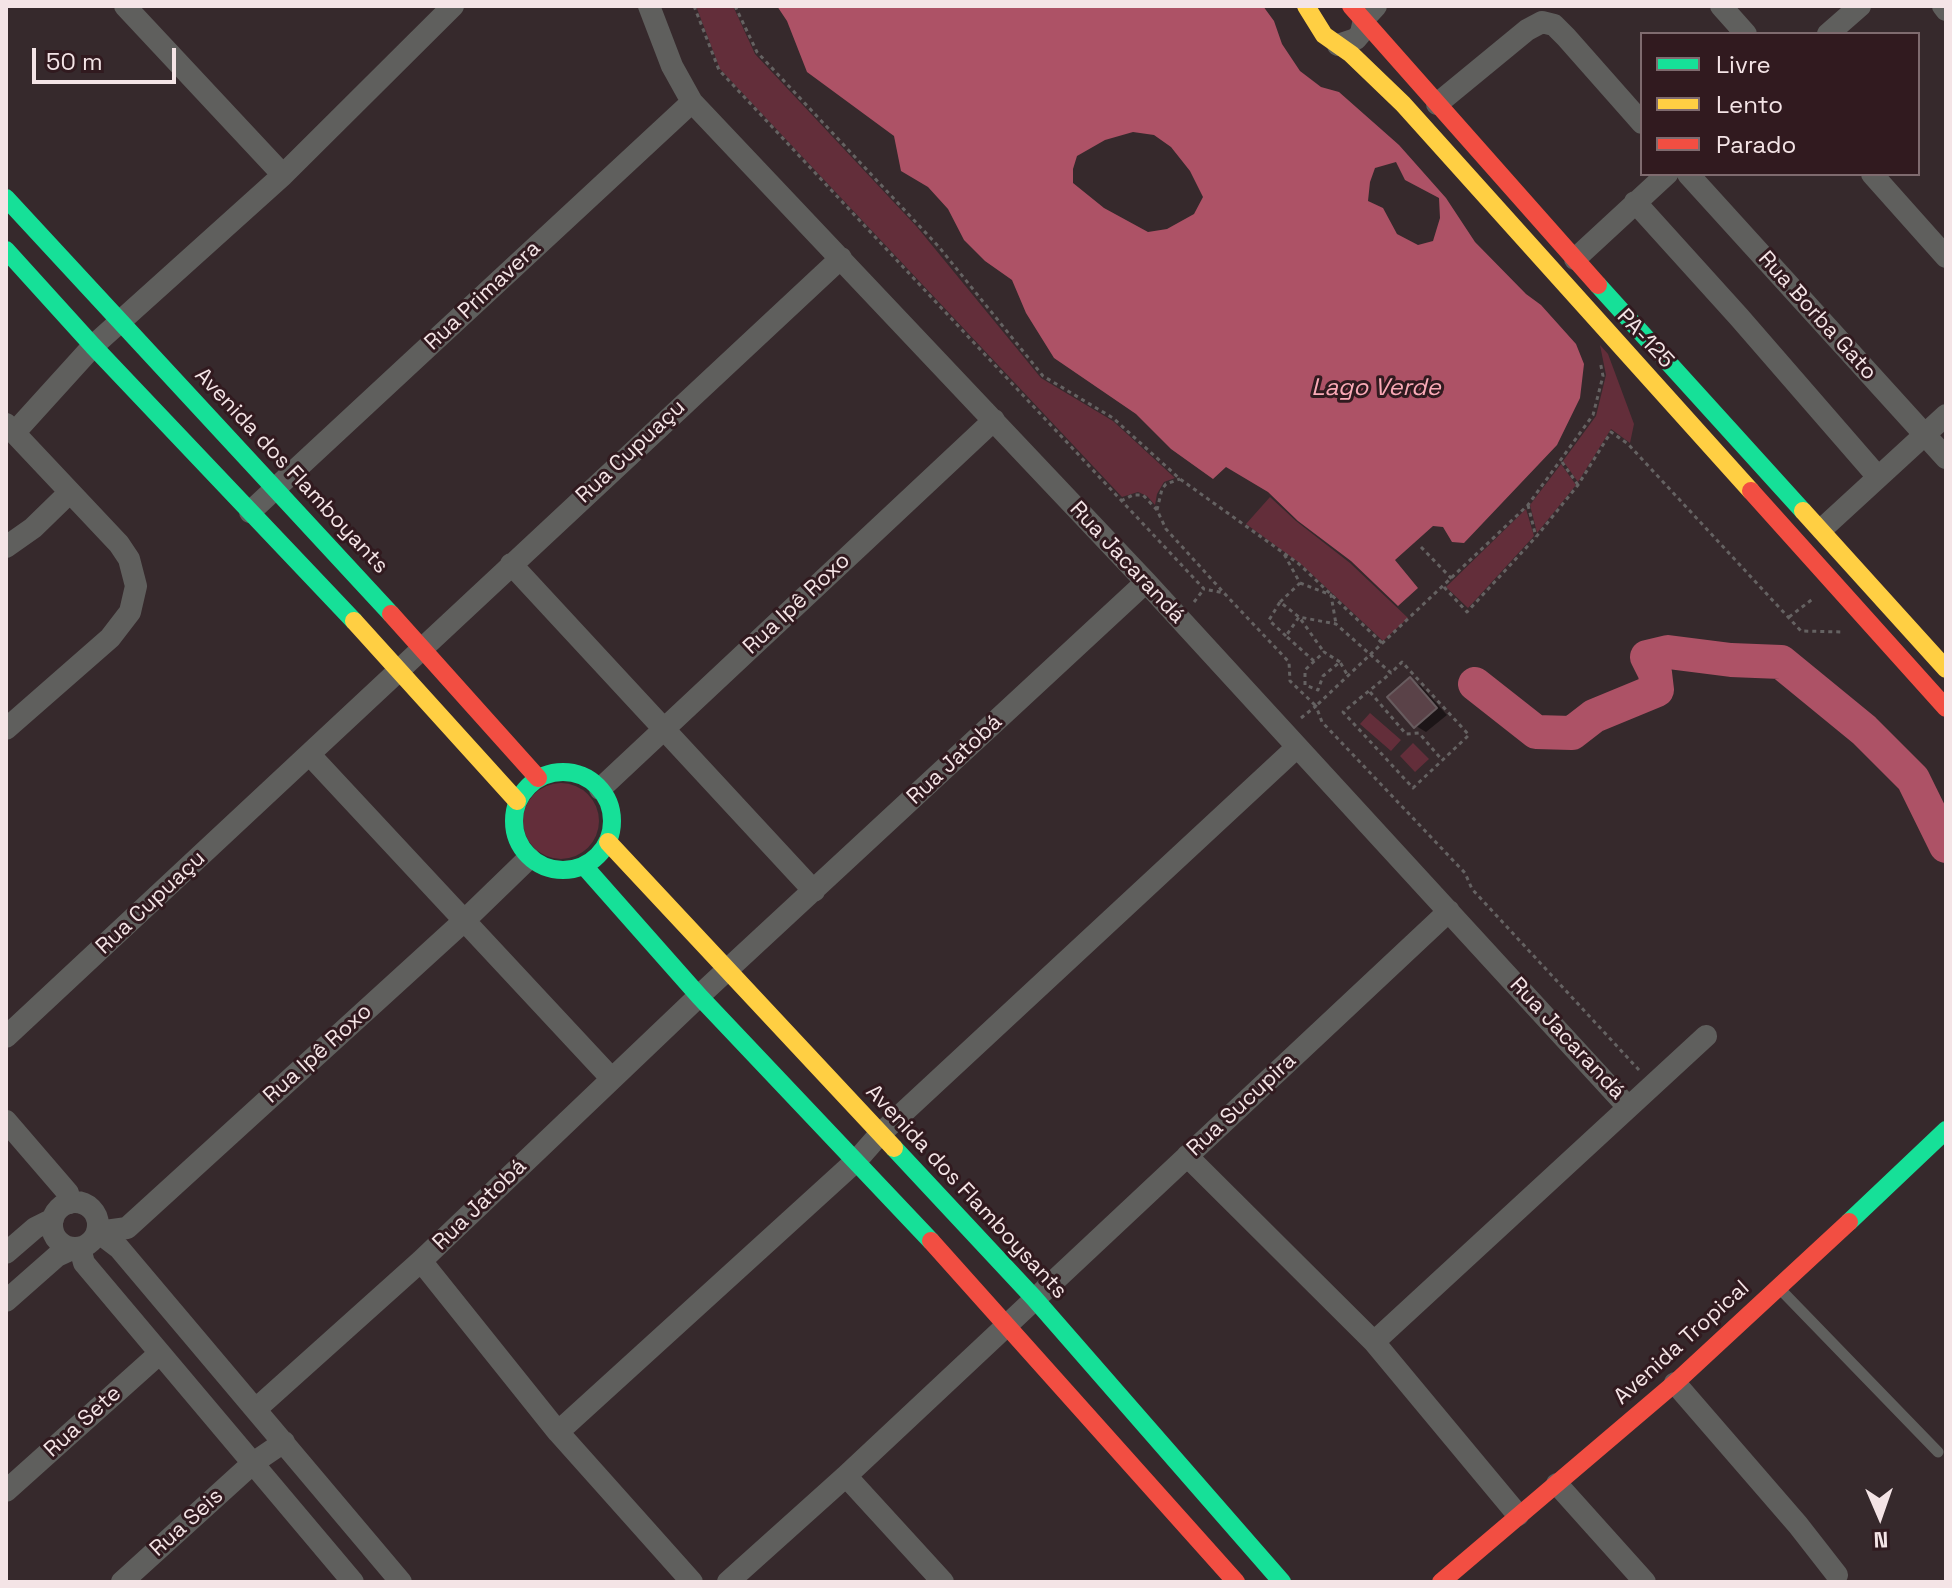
<!DOCTYPE html>
<meta charset="utf-8">
<style>
body{margin:0}
#map{position:relative;width:1952px;height:1588px;overflow:hidden;background:#36292c;font-family:"Space Grotesk",sans-serif}
canvas{display:block}
.frame{position:absolute;inset:0;border:8px solid #f4e4e6;pointer-events:none}
.legend{position:absolute;left:1640px;top:32px;width:280px;height:144px;box-sizing:border-box;background:#311a1f;border:2px solid #7f6b6f;margin:0;padding:10px 14px;list-style:none;font-size:24px;color:#f4e4e6}
.legend li{display:flex;align-items:center;gap:16px;height:40px}
.legend b{width:40px;border:2px solid #7f6b6f}
.north{position:absolute;left:1840px;top:1476px;width:80px;height:80px;-webkit-text-stroke:6px #311a1f;paint-order:stroke;rotate:178deg;font-size:22px;font-weight:700;line-height:32px;text-align:center;color:#f4e4e6}
.north::after{content:'';display:block;margin:auto;width:28px;height:36px;background:#f4e4e6;clip-path:polygon(50% 0,100% 100%,50% 72%,0 100%)}
.scale{position:absolute;left:32px;top:48px;width:144px;height:36px;box-sizing:border-box;border:4px solid #f4e4e6;border-top:0;padding-left:10px;font-size:24px;line-height:28px;white-space:nowrap;color:#f4e4e6;-webkit-text-stroke:6px #311a1f;paint-order:stroke}
</style>
<div id="map">
<canvas width="1952" height="1588"></canvas>
<div class="frame"></div>
<ul class="legend">
<li><b style="height:10px;background:#16e098"></b>Livre</li>
<li><b style="height:10px;background:#ffcf43"></b>Lento</li>
<li><b style="height:10px;background:#f24e42"></b>Parado</li>
</ul>
<div class="north">N</div>
<div class="scale">50 m</div>
</div>
<script>
const ctx = document.querySelector('canvas').getContext('2d');
ctx.lineJoin = 'round';
function fillPath(path, color) { ctx.fillStyle = color; ctx.fill(path, 'evenodd'); }
const poly = rows => new Path2D(rows.map(r => 'M' + r).join(''));
function stroke(path, color, width, dash) { ctx.strokeStyle = color; ctx.lineWidth = width; ctx.lineCap = dash ? 'butt' : 'round'; ctx.setLineDash(dash || []); ctx.stroke(path); }
function label(font, color, halo, rows, align = 'center') {
  ctx.font = font + ' "Space Grotesk",sans-serif'; ctx.lineWidth = 6; ctx.setLineDash([]); ctx.textBaseline = 'middle'; ctx.strokeStyle = halo; ctx.fillStyle = color; for (const [text, x, y, turn = 0] of rows) {
    ctx.save(); ctx.translate(x, y); ctx.rotate((+turn || 0) * Math.PI / 180); ctx.textAlign = isNaN(turn) ? turn : align; if (halo) ctx.strokeText(text, 0, 0); ctx.fillText(text, 0, 0); ctx.restore();
  }
}
fillPath(poly([
 [696,6,733,6,755,54,917,227,1041,378,1113,421,1175,478,1164,482,1157,494,1155,505,1147,496,1138,492,1122,497,720,69],
 [1600,345,1608,354,1634,424,1630,443,1611,429,1578,482,1563,461,1596,416,1606,375],
 [1561,464,1576,485,1537,533,1530,505],
 [1270,497,1296,521,1350,563,1408,618,1383,641,1301,564,1246,524],
 [1526,509,1534,536,1468,608,1446,587],
 [1370,713,1401,740,1391,751,1360,724],
 [1413,743,1429,759,1415,772,1400,756],
 '523 821a38 38 0 1 1 76 0a38 38 0 1 1-76 0Z'
]), '#632e3a');
fillPath(poly([
 [777,6,1263,6,1274,21,1282,44,1300,71,1321,87,1339,92,1399,145,1446,198,1475,242,1526,294,1541,305,1576,344,1584,364,1580,398,1557,445,1464,543,1452,542,1443,527,1433,526,1395,560,1418,588,1398,606,1351,561,1298,521,1268,492,1226,467,1213,479,1171,449,1136,414,1054,358,1026,313,1012,280,985,261,964,240,948,209,928,187,901,171,894,136,807,72,787,21],
 [1133,132,1154,135,1171,147,1190,171,1203,197,1194,214,1167,229,1148,232,1104,208,1073,183,1073,169,1077,156,1105,140],
 [1396,162,1405,180,1439,198,1440,218,1433,241,1418,245,1397,234,1383,208,1368,201,1370,182,1375,168]
]), '#ad5266');
fillPath(poly([
 [1410,679,1421,686,1447,715,1426,732,1416,726]
]), '#0007');
stroke(poly([
 [1475,684,1536,732,1572,733,1594,716,1657,690,1655,673,1647,657,1668,652,1731,660,1781,662,1864,730,1913,779,1946,846]
]), '#ad5266', 34);
const building = poly([
 [1410,677,1437,708,1414,728,1387,697,1410,677]
]);
fillPath(building, '#5a4248');
stroke(building, '#685c5f', 2);
stroke(poly([
 [694,6,719,70,1204,589,1224,593,1289,662,1290,681,1316,706,1528,505,1593,415,1603,376,1600,361],
 [735,6,757,52,939,247,1043,376,1113,418,1180,479,1299,564,1382,643],
 [1562,462,1578,485],
 [1121,501,1133,495,1143,495,1157,510,1166,529,1224,593],
 [1528,505,1536,537],
 [1157,510,1162,489,1166,484,1180,479],
 [1421,547,1452,579],
 [1300,583,1331,595,1336,624],
 [1444,587,1467,612,1536,537,1578,485,1611,432,1628,444,1801,631,1844,632],
 [1194,602,1204,589],
 [1280,602,1300,583,1284,554],
 [1789,617,1814,598],
 [1286,636,1269,620,1280,602,1299,617,1324,652],
 [1314,661,1286,636,1299,617,1336,624,1391,673,1402,662,1469,735,1413,788,1343,712,1391,673],
 [1340,662,1324,652,1305,670,1305,685,1318,690,1323,676,1340,662,1348,676],
 [1370,692,1406,734,1419,733,1442,760],
 [1301,718,1316,706,1322,722,1465,873,1472,889,1639,1070]
]), '#656262', 3, [4, 4]);
stroke(poly([
 [1780,1289,1938,1452]
]), '#5f5f5d', 11);
stroke(poly([
 [125,6,283,175],
 [649,6,672,66,692,102,1146,582,1628,1107],
 [1721,6,1746,34],
 [1943,6,1946,10],
 [1828,34,1860,6],
 [1338,45,1356,39,1361,33,1364,19,1376,6],
 [1437,104,1527,30,1542,22,1554,25,1566,37,1642,123],
 [1688,174,1946,458],
 [1872,174,1946,257],
 [1635,202,1739,317,1878,477],
 [1575,259,1667,174],
 [6,424,119,544,129,559,136,586,130,612,110,638,6,729],
 [15,432,93,346,283,175,453,6],
 [250,512,692,102],
 [1822,529,1946,415],
 [6,547,33,528,69,493],
 [511,564,814,891],
 [310,755,612,1079],
 [600,789,994,420],
 [6,1037,841,258],
 [6,1121,68,1193,70,1203],
 [1187,1156,1374,1342,1518,1515],
 '52 1225a23 23 0 1 1 46 0a23 23 0 1 1-46 0Z',
 [98,1232,127,1228,465,920,529,858],
 [98,1232,119,1248,401,1582],
 [80,1248,84,1263,353,1582],
 [6,1253,35,1228,53,1219],
 [421,1261,558,1432,692,1582],
 [6,1301,57,1256,72,1249],
 [1374,1342,1706,1036],
 [1675,1383,1798,1525,1837,1575],
 [256,1409,421,1261,699,996,1146,582],
 [558,1432,857,1160,879,1135,1296,748],
 [846,1476,943,1582],
 [1557,1484,1645,1582],
 [6,1491,160,1353],
 [122,1582,253,1463,284,1442],
 [728,1582,846,1476,1449,911]
]), '#5f5f5d', 22);
stroke(poly([
 [6,198,391,614],
 [6,250,93,346,354,621],
 [1598,285,1803,511],
 '514 821a49 49 0 1 1 98 0a49 49 0 1 1-98 0Z',
 [584,866,699,996,931,1241],
 [894,1148,1034,1298,1282,1582],
 [1849,1222,1946,1130]
]), '#16e098', 18);
stroke(poly([
 [1306,6,1324,35,1351,54,1403,104,1751,491],
 [1803,511,1946,669],
 [354,621,517,801],
 [608,842,894,1148]
]), '#ffcf43', 18);
stroke(poly([
 [1351,6,1598,285],
 [1751,491,1946,708],
 [391,614,538,778],
 [931,1241,1236,1582],
 [1441,1582,1675,1383,1849,1222]
]), '#f24e42', 18);
label('22px', '#f4e4e6', '#311a1f', [
 ["Rua Primavera",483,296,-43],
 ["Rua Borba Gato",1817,316,48],
 ["PA-125",1645,339,47],
 ["Rua Cupuaçu",631,452,-43],
 ["Avenida dos Flamboyants",291,471,47],
 ["Rua Jacarandá",1127,563,47],
 ["Rua Ipê Roxo",797,604,-43],
 ["Rua Jatobá",955,760,-43],
 ["Rua Cupuaçu",151,903,-43],
 ["Rua Jacarandá",1567,1039,47],
 ["Rua Ipê Roxo",318,1054,-42],
 ["Rua Sucupira",1242,1105,-43],
 ["Avenida dos Flamboysants",966,1192,47],
 ["Rua Jatobá",480,1205,-44],
 ["Avenida Tropical",1682,1343,-42],
 ["Rua Sete",83,1422,-42],
 ["Rua Seis",187,1523,-42]
]);
label('italic 24px', '#faaab7', '#311a1f', [
 ["Lago Verde",1376,388]
]);
</script>
